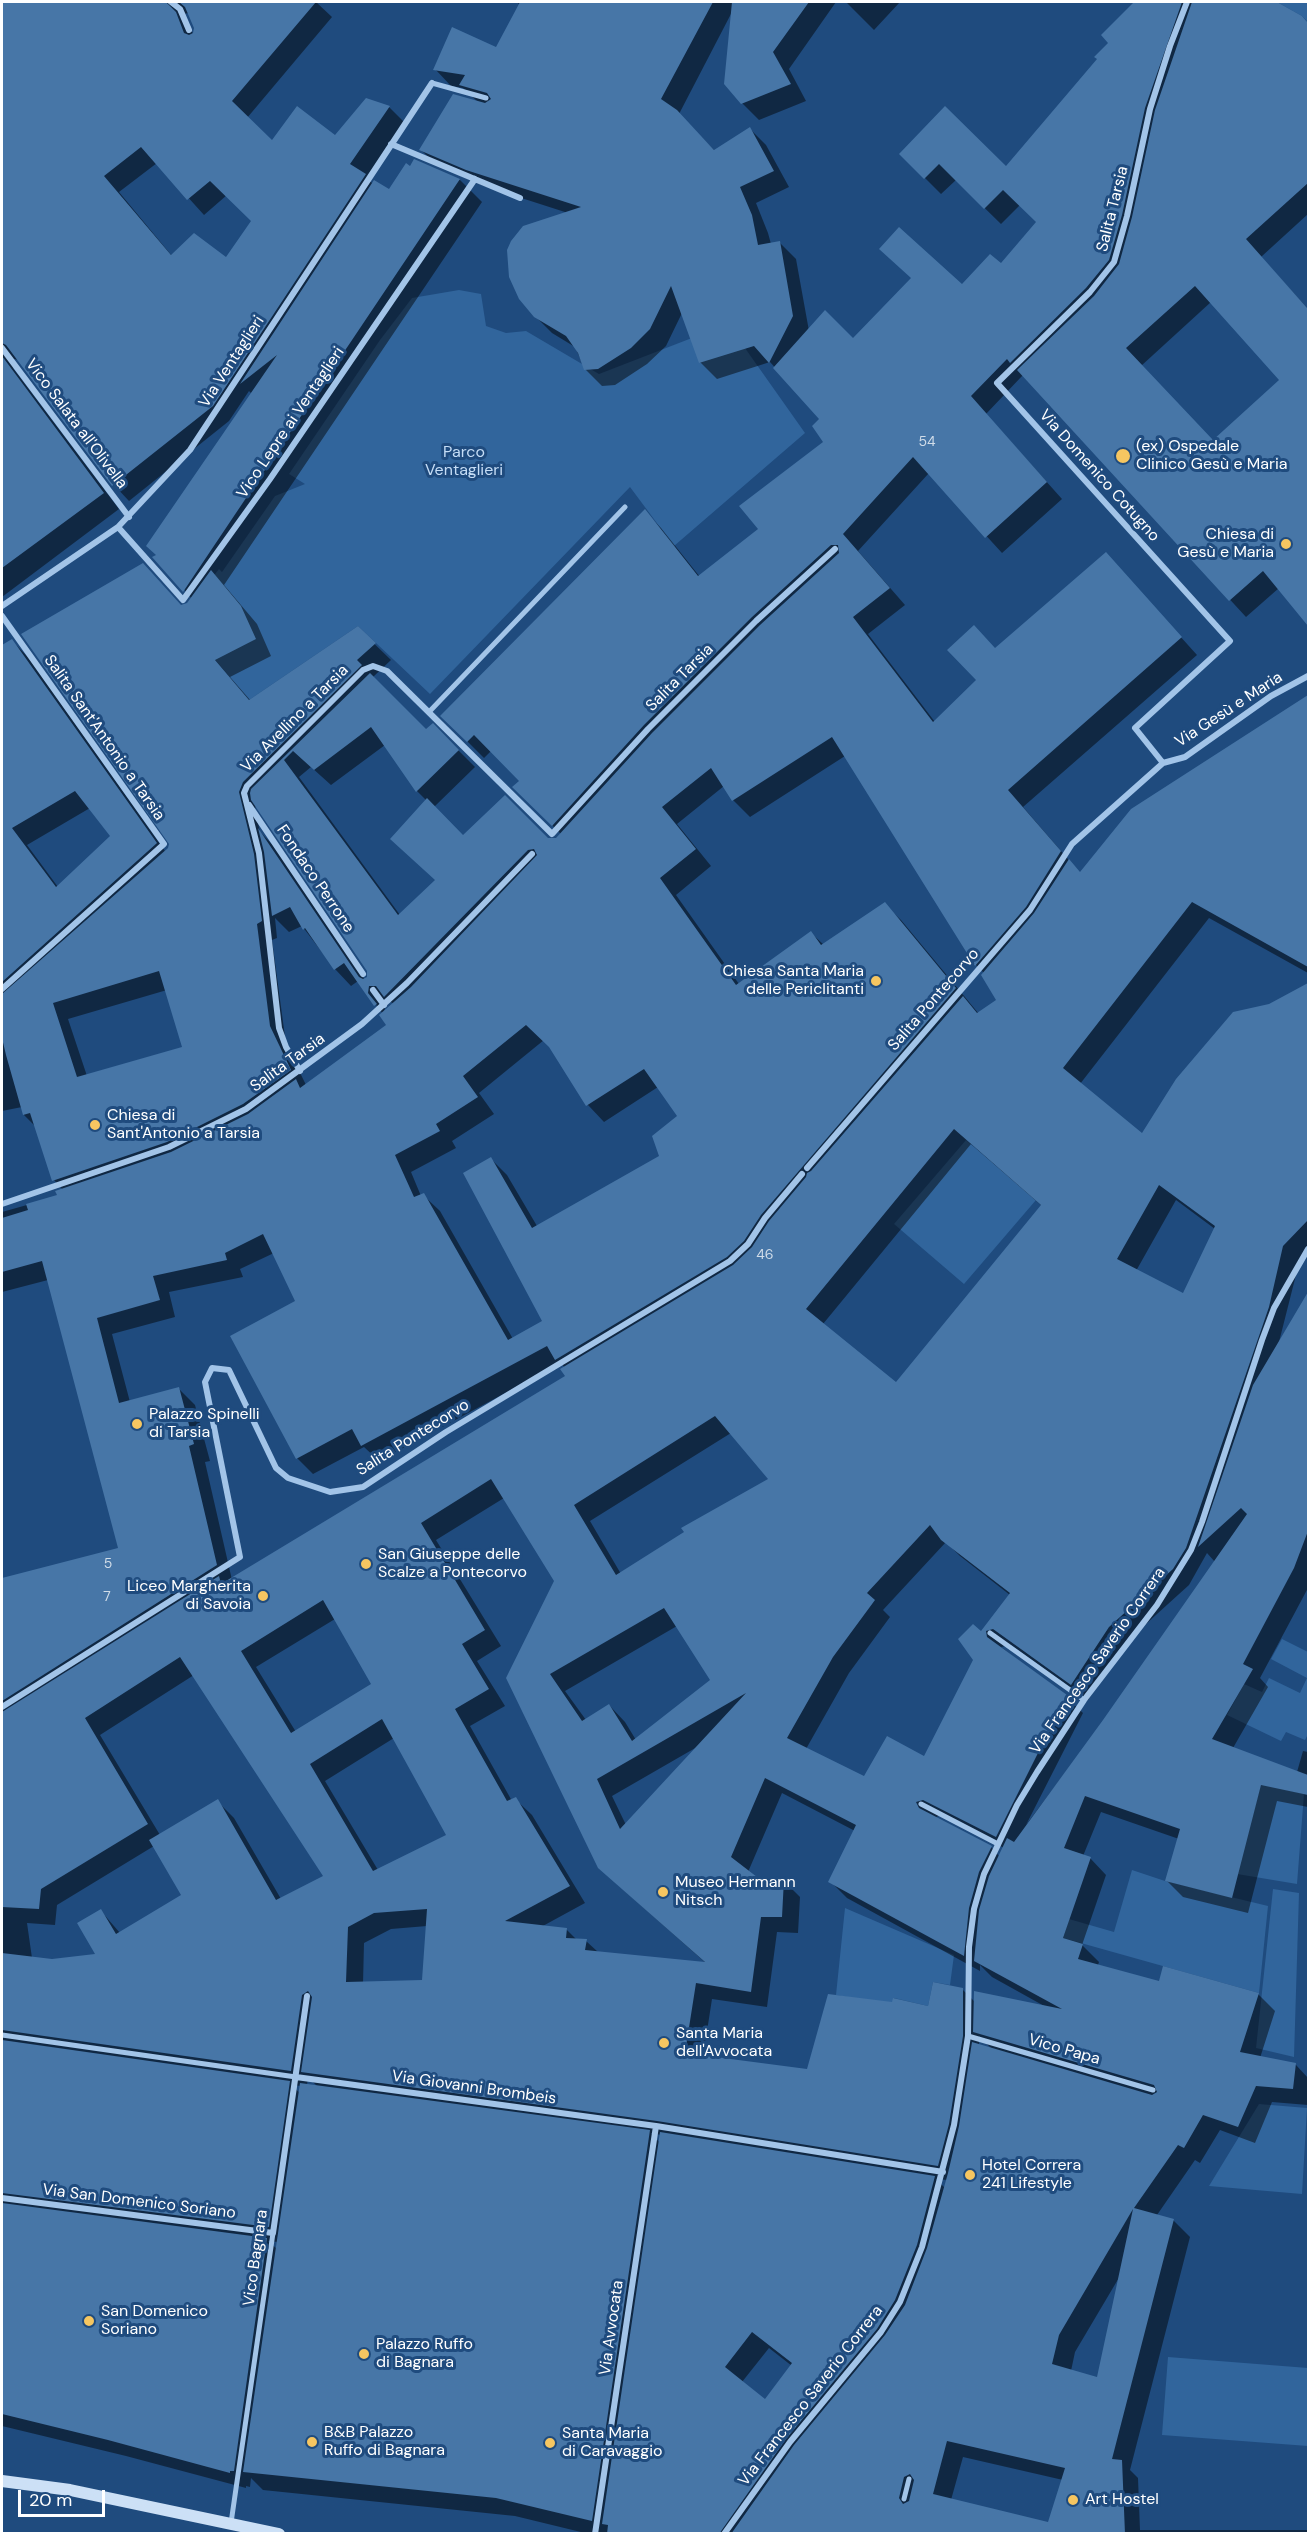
<!DOCTYPE html>
<meta charset="utf-8">
<style>
body{margin:0}
#map{position:relative;width:1310px;height:2535px;overflow:hidden;background:#1f4b7e;font-family:"DM Sans",sans-serif}
canvas{display:block}
.frame{position:absolute;inset:0;border:3px solid #fff;pointer-events:none}
.scale{position:absolute;left:18px;top:2490px;width:87px;height:27px;box-sizing:border-box;border:3px solid #fff;border-top:0;padding-left:8px;font-size:18px;line-height:21px;white-space:nowrap;color:#fff;-webkit-text-stroke:4px #1f4b7e;paint-order:stroke}
</style>
<div id="map">
<canvas width="1310" height="2535"></canvas>
<div class="frame"></div>
<div class="scale">20 m</div>
</div>
<script>
const ctx = document.querySelector('canvas').getContext('2d');
ctx.lineJoin = 'round';
function fillPath(path, color) { ctx.fillStyle = color; ctx.fill(path, 'evenodd'); }
const poly = rows => new Path2D(rows.map(r => 'M' + r).join(''));
function stroke(path, color, width, dash) { ctx.strokeStyle = color; ctx.lineWidth = width; ctx.lineCap = dash ? 'butt' : 'round'; ctx.setLineDash(dash || []); ctx.stroke(path); }
function label(font, color, halo, rows, align = 'center') {
  ctx.font = font + ' "DM Sans",sans-serif'; ctx.lineWidth = 6; ctx.setLineDash([]); ctx.textBaseline = 'middle'; ctx.strokeStyle = halo; ctx.fillStyle = color; for (const [text, x, y, turn = 0] of rows) {
    ctx.save(); ctx.translate(x, y); ctx.rotate((+turn || 0) * Math.PI / 180); ctx.textAlign = isNaN(turn) ? turn : align; if (halo) ctx.strokeText(text, 0, 0); ctx.fillText(text, 0, 0); ctx.restore();
  }
}
fillPath(poly([
 [1277,2,1308,2,1308,22,1302,16],
 [459,290,481,294,486,326,506,333,526,331,599,374,728,324,805,433,674,546,630,487,430,694,358,626,249,700,180,618,219,569,222,572,275,496,305,484,289,474,380,340,412,298],
 [966,1140,1036,1200,964,1284,894,1224],
 [1282,1639,1308,1652,1308,1734,1305,1740,1286,1732,1281,1741,1227,1715,1244,1684,1262,1692,1269,1678,1300,1693,1307,1678,1271,1659],
 [1261,1784,1304,1794,1297,1884,1237,1874],
 [1132,1870,1165,1881,1268,1906,1259,1993,1063,1938,1069,1919,1114,1932],
 [1273,1889,1299,1893,1294,2057,1256,2048],
 [845,1908,954,1955,950,1985,933,1982,928,2006,894,1998,892,2005,836,1995],
 [1259,2104,1307,2108,1302,2194,1209,2186],
 [1168,2357,1308,2368,1308,2446,1162,2435]
]), '#31659c');
fillPath(poly([
 [2,2,316,2,332,17,247,118,272,143,335,137,389,107,405,123,367,178,373,184,389,191,415,161,460,180,482,202,224,585,257,624,271,656,230,677,251,701,358,628,391,660,373,677,426,732,433,725,475,767,434,807,463,837,555,840,561,834,514,787,521,781,491,751,484,758,442,716,645,512,661,528,700,577,760,530,825,442,822,419,770,362,717,379,700,362,682,313,666,346,647,364,615,385,602,386,585,369,575,347,552,333,535,316,568,213,484,186,438,166,421,150,478,102,463,88,451,86,435,69,497,49,520,5,517,2,836,2,789,69,806,101,759,120,742,103,732,12,679,114,715,151,750,129,766,145,789,187,756,203,768,233,771,244,779,242,796,259,809,331,853,340,1001,266,1038,222,1020,205,1001,224,956,180,941,194,901,154,1006,168,1099,59,1110,43,1103,35,1136,2,1257,2,1265,6,1268,2,1274,2,1301,17,1308,24,1308,214,1261,257,1308,309,1308,624,1279,588,1246,617,1023,375,986,414,1062,499,1002,553,929,473,858,551,905,605,868,634,935,722,978,681,996,649,1106,554,1197,655,1023,807,1080,873,1246,736,1308,698,1308,973,1209,918,1080,1084,1143,1135,1270,1005,1308,984,1308,1253,1299,1263,1279,1342,1308,1295,1308,1588,1260,1678,1268,1687,1233,1748,1297,1772,1303,1751,1308,1752,1308,1807,1277,1801,1248,1913,1183,1897,1167,1881,1179,1839,1101,1812,1083,1856,1090,1858,1106,1875,1082,1945,1099,1962,1098,1965,1160,1983,1258,1994,1275,2011,1260,2058,1296,2065,1308,2078,1308,2105,1272,2102,1255,2143,1220,2130,1200,2163,1195,2160,1157,2215,1173,2220,1190,2237,1130,2470,1138,2478,1140,2530,1308,2530,1308,2534,589,2534,515,2516,263,2490,251,2478,250,2487,246,2486,246,2488,126,2456,2,2426,2,2293,4,2279,2,2279,2,1579,120,1549,48,1280,2,1292,2,1212,59,1196,63,1190,54,1180,36,1127,24,1115,22,1107,2,1111,2,828,7,825,2,817,2,647,12,641,28,657,165,851,171,846,181,605,185,607,191,598,158,556,252,394,249,391,229,421,129,501,114,485,19,360,14,359,13,368,119,509,2,597],
 [189,13,196,28,193,34,183,14],
 [157,163,204,215,227,195,253,221,226,259,172,256,119,192],
 [1211,302,1281,380,1213,442,1141,366],
 [385,745,417,791,426,800,437,880,400,915,299,777,311,767,331,785],
 [845,756,976,965,984,973,998,1000,979,1014,901,920,884,904,824,945,811,933,739,984,676,895,711,866,677,824,724,786,733,800,750,817],
 [256,805,369,971,369,978,365,980,274,846,260,832,255,809],
 [90,808,112,836,58,887,27,845],
 [275,918,289,932,302,926,335,969,351,986,358,981,383,1014,388,1025,306,1085,286,1044,272,940,277,938],
 [167,990,184,1048,87,1076,68,1019],
 [386,1002,391,1002,394,1004,384,1013],
 [544,1040,552,1048,588,1105,604,1122,658,1087,679,1116,661,1157,537,1226,507,1175,491,1159,544,1321,513,1339,440,1211,423,1195,421,1196,411,1172,456,1148,452,1141,494,1114,479,1093],
 [971,1144,1042,1206,896,1385,823,1324],
 [1176,1200,1215,1229,1184,1295,1136,1271],
 [274,1253,297,1301,297,1458,313,1474,364,1447,379,1461,561,1363,565,1368,567,1377,232,1580,205,1462,210,1461,195,1405,179,1389,130,1402,112,1334,175,1317,169,1292,243,1277,240,1269],
 [731,1433,770,1479,621,1574,590,1521],
 [504,1498,555,1581,507,1678,617,1884,707,1964,598,1952,586,1941,577,1940,566,1929,541,1927,585,1903,532,1815,515,1799,512,1801,470,1726,505,1706,477,1661,501,1646,436,1540],
 [946,1542,960,1556,1010,1595,981,1633,974,1660,925,1758,865,1778,806,1749,849,1673,890,1617,883,1610],
 [1207,1553,1215,1562,1104,1721,1026,1825,1083,1713,1066,1697,1001,1647,1011,1645,1088,1700,1125,1643,1189,1585],
 [335,1619,373,1684,296,1732,256,1667],
 [677,1626,712,1681,636,1740,625,1722,609,1705,586,1720,565,1691],
 [194,1675,325,1877,281,1899,234,1818,217,1801,160,1835,100,1735],
 [394,1738,448,1835,378,1870,325,1781],
 [697,1747,626,1825,612,1796],
 [782,1793,855,1831,830,1881,847,1898,980,1971,980,1965,992,1977,1046,2007,975,2002,963,1990,808,2070,703,2057,712,1999,767,2007,777,1932,798,1933,800,1897,784,1881,756,1879,748,1872],
 [941,1815,1004,1848,1000,1857,991,1847,934,1818],
 [154,1846,183,1896,120,1933,101,1911,98,1955,52,1961,32,1958,27,1923,55,1925,57,1905],
 [427,1926,423,1982,363,1984,364,1943,391,1929],
 [979,2036,993,2050,979,2046],
 [308,2077,318,2087,307,2085],
 [291,2085,301,2086,300,2093],
 [651,2133,661,2135,660,2143],
 [936,2179,948,2180,945,2188],
 [268,2241,278,2242,277,2249],
 [1120,2276,1098,2379,1071,2371,1075,2352],
 [769,2348,792,2366,766,2401,742,2382],
 [963,2457,1063,2480,1049,2524,951,2500],
 [846,2,900,2,874,30],
 [1308,1892,1308,1949,1307,1948]
]), '#0007');
fillPath(poly([
 [2,2,166,2,176,12,184,33,189,35,193,33,194,28,185,7,179,2,316,2,232,101,272,140,297,106,335,135,366,98,390,106,350,164,366,174,213,406,112,486,6,345,2,343],
 [141,147,187,200,210,181,251,221,226,257,194,233,171,255,104,176],
 [520,2,713,2,661,99,677,110,714,150,750,127,774,171,740,187,752,215,758,245,780,241,793,316,769,363,754,346,699,363,671,286,650,329,631,348,598,369,584,370,578,353,566,336,534,317,519,299,509,277,507,250,511,241,523,226,581,207,466,170,419,150,453,94,485,103,491,99,487,93,459,85,465,75,433,70,452,27,496,47],
 [732,2,809,2,773,52,791,84,741,104,724,84],
 [1134,2,1182,2,1145,108,1122,215,1109,260,1086,288,1010,363,1007,359,971,396,1047,482,985,538,913,457,843,534,890,588,853,617,933,722,976,680,947,650,974,625,995,648,1106,552,1182,637,1008,790,1061,851,1026,907,975,966,832,737,732,801,711,768,662,807,696,849,660,878,736,985,811,931,821,945,885,902,956,988,761,1215,744,1241,727,1257,555,1360,547,1346,361,1446,352,1429,296,1459,230,1336,295,1301,263,1234,225,1253,227,1260,153,1276,160,1300,97,1318,119,1403,179,1387,194,1444,189,1446,217,1565,2,1701,2,1578,118,1548,42,1261,2,1272,2,1218,28,1210,26,1204,57,1195,55,1191,171,1152,248,1114,296,1079,300,1088,386,1025,379,1015,411,987,537,855,534,849,528,850,384,997,376,986,369,986,368,993,377,1004,374,1006,344,963,334,970,305,928,303,930,290,907,272,916,264,852,258,828,359,977,363,979,367,977,367,971,251,800,250,793,251,789,370,673,426,729,433,723,459,750,416,792,371,727,314,770,293,751,284,760,398,915,435,880,390,839,427,798,463,835,505,795,548,838,556,838,652,733,760,625,839,553,838,545,831,545,752,617,644,725,552,826,512,787,519,781,474,735,467,742,440,716,645,509,698,576,758,529,739,506,823,442,812,426,819,419,773,368,825,310,853,338,911,278,879,249,899,227,962,284,990,254,1001,263,1036,222,1003,190,984,209,939,164,924,179,899,154,945,106,1006,166,1097,59,1094,57,1108,43,1101,35],
 [526,1025,549,1047,586,1106,644,1069,677,1116,652,1136,659,1156,532,1228,491,1157,463,1173,542,1321,508,1340,424,1193,414,1197,395,1155,440,1131,436,1124,478,1097,463,1076],
 [1192,2,1277,2,1302,16,1308,23,1308,183,1246,239,1308,309,1308,626,1263,571,1229,601,1017,370,1094,296,1119,264,1132,217,1155,110],
 [1195,286,1279,380,1213,440,1126,348],
 [414,159,460,179,183,592,152,557,156,555,146,546,277,355,240,384,374,180,389,189,406,163,410,166],
 [2,356,104,493,2,568],
 [143,563,181,605,187,603,211,570,241,606,256,639,215,660,249,700,358,626,376,643,357,660,362,665,243,782,239,792,254,854,262,921,257,924,270,1026,291,1070,243,1104,167,1142,52,1181,30,1113,23,1115,6,1055,2,1038,2,994,168,848,169,844,21,634],
 [159,971,182,1047,77,1077,53,1003],
 [12,639,157,843,2,982,2,645],
 [75,791,110,836,56,887,12,828],
 [1308,695,1308,967,1192,902,1063,1068,1142,1133,1176,1079,1233,1012,1269,1004,1308,983,1308,1220,1283,1246,1269,1307,1186,1548,1173,1569,1109,1627,1071,1685,993,1629,986,1631,987,1637,1067,1695,996,1837,923,1800,916,1802,919,1808,992,1846,979,1872,969,1908,964,1956,828,1882,856,1825,765,1778,731,1857,757,1877,784,1879,782,1917,761,1917,751,1992,696,1983,685,2053,807,2069,828,1994,892,2002,893,1998,928,2006,933,1982,963,1988,963,2036,949,2124,938,2166,657,2121,301,2072,312,1997,308,1991,302,1995,291,2071,2,2030,2,1953,52,1959,95,1954,77,1923,101,1909,116,1934,181,1895,149,1840,218,1799,276,1900,323,1876,180,1657,85,1718,148,1824,41,1889,39,1909,2,1907,2,1712,219,1576,221,1584,565,1376,560,1369,733,1265,752,1247,769,1221,806,1177,807,1173,811,1171,963,996,977,1013,996,1000,981,975,1034,913,1069,859,1080,872,1131,809],
 [954,1129,1041,1205,896,1382,806,1309],
 [1159,1185,1215,1226,1183,1293,1117,1259],
 [715,1416,768,1479,681,1528,684,1532,616,1575,574,1505],
 [491,1479,554,1581,506,1678,598,1868,705,1962,585,1950,587,1939,566,1938,567,1928,505,1921,570,1886,516,1797,507,1801,455,1709,489,1689,462,1644,485,1630,421,1523],
 [930,1525,941,1540,1010,1593,981,1631,973,1624,958,1639,973,1660,924,1756,887,1736,864,1776,787,1738,833,1657,875,1600,867,1593],
 [323,1600,371,1684,291,1733,241,1651],
 [664,1608,710,1680,632,1741,609,1704,582,1721,550,1674],
 [746,1693,620,1829,597,1779],
 [382,1719,446,1835,373,1871,310,1764],
 [427,1909,422,1980,346,1982,348,1927,374,1913],
 [1308,1292,1308,1531,1294,1568,1243,1664,1253,1669,1212,1739,1308,1775,1308,1795,1261,1785,1232,1898,1165,1881,1180,1829,1085,1796,1064,1848,1091,1857,1063,1938,1083,1944,1078,1959,1159,1981,1163,1966,1259,1993,1240,2052,1296,2063,1293,2089,1256,2086,1238,2127,1203,2115,1184,2148,1178,2145,1134,2208,1174,2219,1112,2459,1122,2460,1125,2534,731,2534,794,2445,885,2335,905,2305,927,2248,948,2173,959,2126,972,2042,1152,2095,1157,2092,1154,2085,973,2032,974,1991,1062,2009,974,1961,979,1910,989,1876,1007,1838,1014,1842,1103,1720,1247,1514,1241,1508,1198,1547,1253,1385],
 [1133,2209,1097,2377,1052,2364,1059,2335],
 [947,2441,1065,2468,1048,2522,933,2494],
 [910,2474,914,2480,909,2501,903,2504,899,2498,904,2477],
 [2,2040,290,2081,269,2227,2,2193],
 [300,2083,650,2130,592,2521,496,2498,243,2472],
 [660,2132,935,2176,917,2245,895,2300,877,2329,786,2439,719,2534,607,2534,608,2525,602,2524],
 [752,2332,792,2363,765,2399,725,2367],
 [2,2203,267,2238,234,2471,230,2471,230,2473,108,2440,2,2414]
]), '#4776a7');
stroke(poly([
 [432,83,486,98],
 [429,712,625,507],
 [990,1633,1084,1700],
 [921,1804,998,1844],
 [2,2035,296,2077],
 [968,2036,1153,2090],
 [904,2499,909,2479],
 [231,2523,273,2233]
]), '#a2c4e8', 5);
stroke(poly([
 [171,2,180,9,189,30],
 [391,144,520,198],
 [2,348,129,517],
 [118,527,183,600,270,479,475,179],
 [2,606,118,527,190,450,432,83],
 [2,616,164,844,2,989],
 [1163,763,1135,728,1230,641,997,383,1090,292,1114,262,1127,216,1150,109,1170,46,1187,2],
 [249,805,363,974],
 [373,990,384,1005],
 [300,1071,286,1047,279,1028,259,853,244,793,247,786,363,670,373,666,387,671,552,834,648,729,756,621,835,549],
 [807,1168,1030,910,1072,844,1163,763,1185,757,1271,696,1308,676],
 [2,1204,169,1147,246,1109,362,1024,407,983,532,854],
 [2,1707,240,1557,205,1382,212,1368,229,1370,276,1468,288,1478,330,1492,363,1487,446,1432,730,1261,748,1244,765,1218,802,1174],
 [296,2077,656,2126,943,2172],
 [2,2198,273,2233,307,1996],
 [595,2534,656,2126],
 [724,2534,790,2442,881,2332,900,2302,922,2247,954,2125,968,2036,969,1947,974,1909,984,1874,1017,1805,1037,1772,1084,1700,1157,1605,1191,1550,1202,1522,1262,1340,1274,1308,1308,1249]
]), '#a2c4e8', 6);
stroke(poly([
 [2,2481,70,2490,279,2534]
]), '#cce0f6', 12);
for (const [x, y, r, color] of [
 [1123,456,8,"#f6c661"],
 [1286,544,6,"#f6c661"],
 [876,981,6,"#f6c661"],
 [95,1125,6,"#f6c661"],
 [137,1424,6,"#f6c661"],
 [366,1564,6,"#f6c661"],
 [263,1596,6,"#f6c661"],
 [663,1892,6,"#f6c661"],
 [664,2043,6,"#f6c661"],
 [970,2175,6,"#f6c661"],
 [89,2321,6,"#f6c661"],
 [364,2354,6,"#f6c661"],
 [312,2442,6,"#f6c661"],
 [550,2443,6,"#f6c661"],
 [1073,2500,6,"#f6c661"]
]) { const dot = new Path2D(); dot.arc(x, y, r, 0, 2 * Math.PI); ctx.fillStyle = color; ctx.fill(dot); stroke(dot, '#1f4b7e', 2); }
label('14px', '#d1dde9', null, [
 ["54",927,442],
 ["46",765,1255],
 ["5",108,1564],
 ["7",107,1597]
]);
label('16px', '#fff', '#1f4b7e', [
 ["Salita Tarsia",1113,209,-76],
 ["Via Ventaglieri",232,362,-57],
 ["Vico Lepre ai Ventaglieri",291,423,-56],
 ["Vico Salata all'Olivella",76,424,53],
 ["Via Domenico Cotugno",1099,476,48],
 ["Salita Tarsia",680,678,-45],
 ["Via Gesù e Maria",1229,710,-33],
 ["Via Avellino a Tarsia",295,719,-45],
 ["Salita Sant'Antonio a Tarsia",104,738,55],
 ["Fondaco Perrone",315,879,56],
 ["Salita Pontecorvo",934,1000,-49],
 ["Salita Tarsia",288,1063,-36],
 ["Salita Pontecorvo",413,1438,-32],
 ["Via Francesco Saverio Correra",1098,1661,-55],
 ["Vico Papa",1064,2050,16],
 ["Via Giovanni Brombeis",474,2088,8],
 ["Via San Domenico Soriano",139,2202,7],
 ["Vico Bagnara",256,2258,-82],
 ["Via Avvocata",612,2328,-82],
 ["Via Francesco Saverio Correra",811,2396,-52]
]);
label('16px', '#fff', '#1f4b7e', [
 ["(ex) Ospedale",1136,447],
 ["Clinico Gesù e Maria",1136,465],
 ["Chiesa di",1274,535,"right"],
 ["Gesù e Maria",1274,553,"right"],
 ["Chiesa Santa Maria",864,972,"right"],
 ["delle Periclitanti",864,990,"right"],
 ["Chiesa di",107,1116],
 ["Sant'Antonio a Tarsia",107,1134],
 ["Palazzo Spinelli",149,1415],
 ["di Tarsia",149,1433],
 ["San Giuseppe delle",378,1555],
 ["Scalze a Pontecorvo",378,1573],
 ["Liceo Margherita",251,1587,"right"],
 ["di Savoia",251,1605,"right"],
 ["Museo Hermann",675,1883],
 ["Nitsch",675,1901],
 ["Santa Maria",676,2034],
 ["dell'Avvocata",676,2052],
 ["Hotel Correra",982,2166],
 ["241 Lifestyle",982,2184],
 ["San Domenico",101,2312],
 ["Soriano",101,2330],
 ["Palazzo Ruffo",376,2345],
 ["di Bagnara",376,2363],
 ["B&B Palazzo",324,2433],
 ["Ruffo di Bagnara",324,2451],
 ["Santa Maria",562,2434],
 ["di Caravaggio",562,2452],
 ["Art Hostel",1085,2500]
], 'left');
label('16px', '#c5ddf6', '#1f4b7e', [
 ["Parco",464,453],
 ["Ventaglieri",464,471]
]);
</script>
